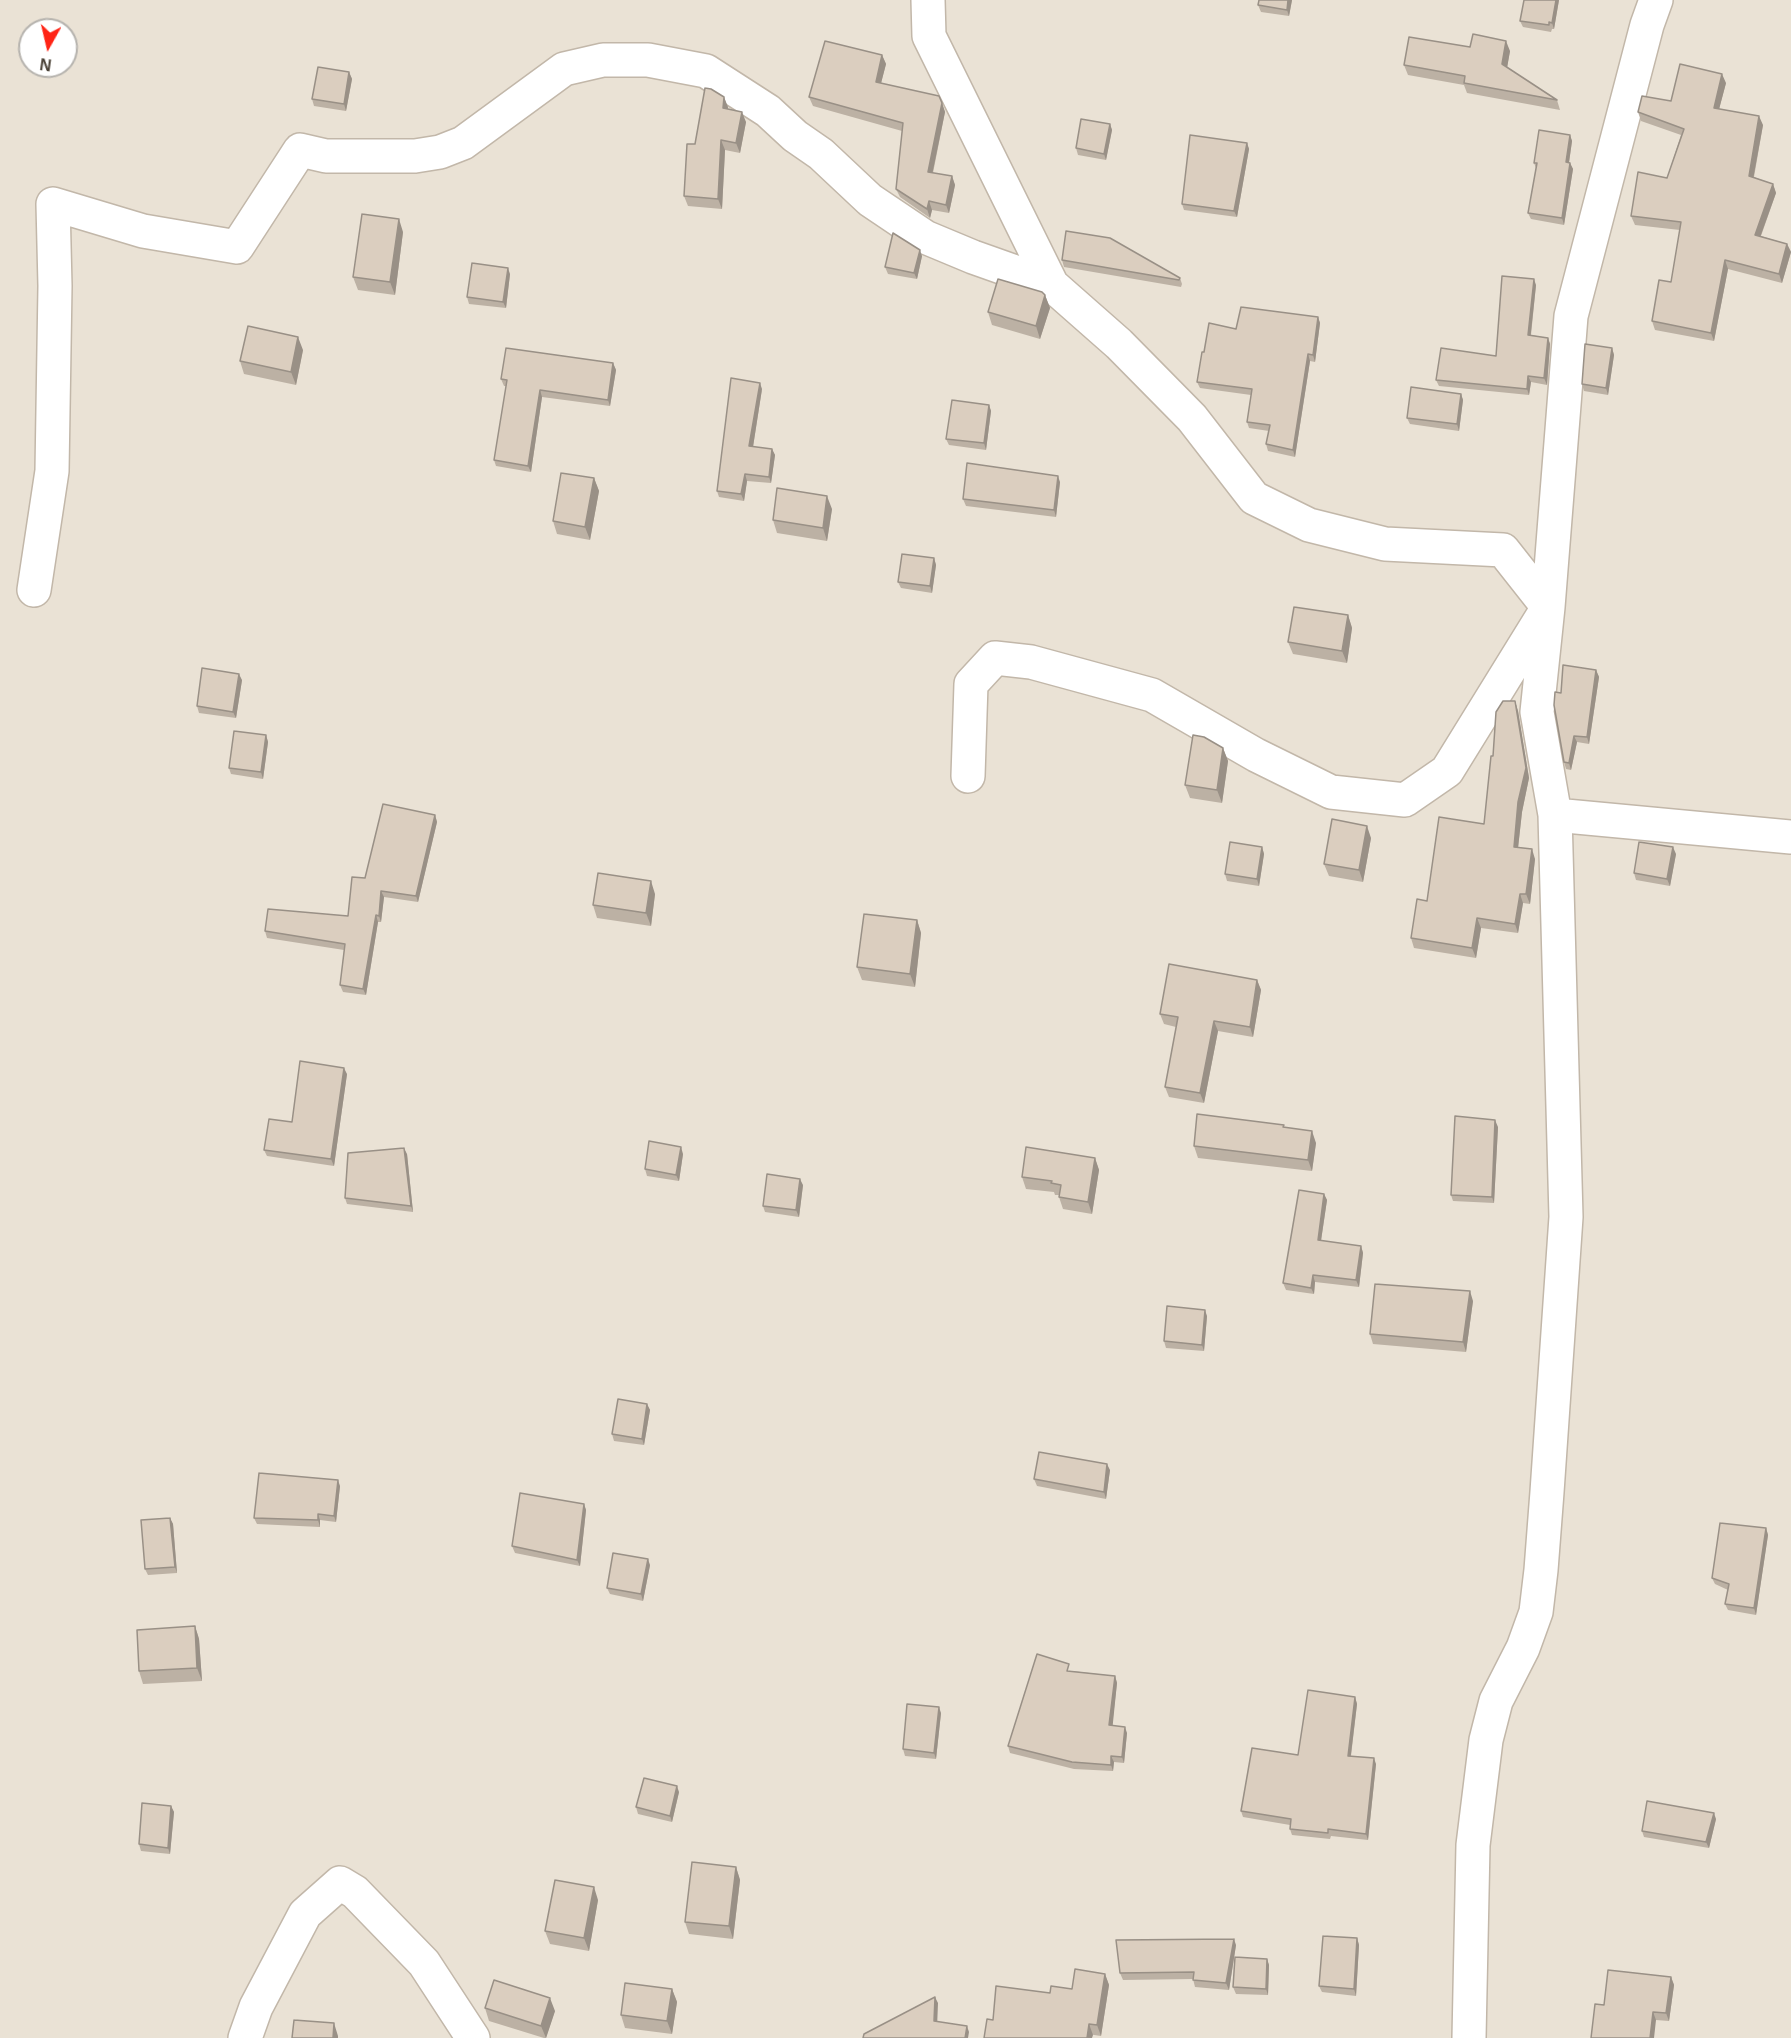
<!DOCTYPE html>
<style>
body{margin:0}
#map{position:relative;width:1791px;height:2038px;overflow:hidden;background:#f5f0e8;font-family:Arial,sans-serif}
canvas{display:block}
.north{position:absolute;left:18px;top:18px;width:60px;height:60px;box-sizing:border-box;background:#fff;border:2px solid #b6b3ae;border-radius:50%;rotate:188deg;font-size:16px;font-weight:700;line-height:24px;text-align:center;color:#494035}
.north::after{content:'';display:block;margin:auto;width:21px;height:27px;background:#ff2415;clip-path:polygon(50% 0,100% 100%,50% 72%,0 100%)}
</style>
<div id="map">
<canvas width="1791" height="2038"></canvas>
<div class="north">N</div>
</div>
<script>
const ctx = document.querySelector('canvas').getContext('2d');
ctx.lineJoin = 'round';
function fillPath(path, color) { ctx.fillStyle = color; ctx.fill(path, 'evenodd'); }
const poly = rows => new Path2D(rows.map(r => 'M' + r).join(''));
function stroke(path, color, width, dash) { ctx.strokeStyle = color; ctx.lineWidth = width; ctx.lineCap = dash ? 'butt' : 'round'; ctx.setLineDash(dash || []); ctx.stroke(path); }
fillPath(poly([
 [0,0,1791,0,1791,2038,0,2038],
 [30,30,66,30,66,66,30,66]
]), '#eae2d5');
const minor = poly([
 [928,0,929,36,1052,285],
 [34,590,52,471,55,286,53,204,143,231,237,247,300,150,326,156,415,156,440,152,463,143,564,69,603,60,648,60,706,71,768,111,795,136,821,154,870,200,925,237,973,257,1052,285,1119,344,1192,418,1254,498,1309,525,1385,544,1503,550,1548,607],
 [968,776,971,684,995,658,1031,662,1152,695,1256,755,1331,792,1405,800,1447,771,1544,614],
 [1555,815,1791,837],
 [245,2038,256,2007,305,1914,340,1883,355,1892,424,1963,473,2038],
 [1469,2038,1473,1845,1486,1740,1496,1701,1523,1648,1536,1612,1541,1570,1547,1492,1566,1217,1555,815,1537,712,1548,607,1571,316,1647,25,1656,0]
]);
stroke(minor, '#c2b7a9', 36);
stroke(minor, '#fff', 33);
fillPath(poly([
 [1259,0,1292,0,1289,16,1261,12,1258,5],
 [1559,0,1554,29,1552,29,1551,32,1523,27,1520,21],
 [1470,47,1510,51,1507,67,1557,100,1560,110,1467,93,1464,85,1408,75,1404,65],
 [882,55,886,64,881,83,942,103,945,112,933,173,952,176,955,185,949,213,932,210,930,218,900,197,896,189,902,131,813,106,809,97],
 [349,72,352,79,346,111,314,106,312,99],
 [1726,83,1719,109,1763,125,1754,177,1773,184,1776,193,1761,236,1787,244,1791,252,1782,283,1728,269,1714,341,1655,330,1652,321,1671,282,1680,230,1635,225,1631,216,1667,178,1681,135,1641,121,1638,112],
 [724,97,728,109,746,122,740,153,725,150,722,209,688,206,684,196,695,144],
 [1110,124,1112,130,1106,160,1078,155,1076,148],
 [1570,135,1572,141,1569,163,1570,163,1573,169,1564,225,1531,219,1528,213,1536,168,1534,163],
 [1247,143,1249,149,1237,217,1184,210,1182,204],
 [403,232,395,295,358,290,353,277],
 [922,256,917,279,888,274,885,267],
 [1062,260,1180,278,1182,284,1181,287,1064,267],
 [510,274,506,308,469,304,467,297],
 [1536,285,1531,335,1548,338,1550,344,1547,385,1531,382,1529,395,1439,386,1436,380,1496,356],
 [1045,295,1050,308,1040,339,992,325,988,312],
 [1318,317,1320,323,1315,362,1310,361,1295,457,1268,451,1266,444,1269,431,1249,428,1247,422,1251,395,1200,388,1197,382,1204,352,1236,329],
 [1612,348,1614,355,1608,395,1584,391,1582,384],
 [303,350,296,385,244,374,240,361],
 [613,363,616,370,610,406,542,397,531,472,496,466,494,460,506,386,504,386,501,379],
 [762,389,753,447,772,449,775,455,771,483,747,481,744,501,719,497,717,491],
 [1461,394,1463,400,1459,431,1410,424,1407,418],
 [989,405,991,411,986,450,949,445,946,439],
 [594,478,599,491,590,540,557,534,553,521],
 [1060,482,1056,517,966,506,963,499],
 [832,509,827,541,777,533,773,520],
 [934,558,936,565,932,593,901,588,898,582],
 [1348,615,1352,628,1347,663,1293,654,1288,642],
 [1596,670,1599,677,1589,744,1577,742,1571,770,1566,769,1564,762,1561,693],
 [242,680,236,718,199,713,197,706],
 [1515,701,1518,711,1529,778,1522,812,1518,848,1535,859,1530,904,1523,903,1518,933,1481,928,1476,958,1414,948,1411,938,1427,901,1484,824,1493,756],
 [266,735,268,742,263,779,231,774,229,768],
 [1223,748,1228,761,1222,803,1190,798,1185,785],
 [435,815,437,822,418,902,384,897,381,922,378,922,366,995,343,992,340,985,344,950,267,938,265,931,348,916,365,878],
 [1371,838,1363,882,1329,876,1324,864],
 [1262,847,1264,854,1259,886,1227,881,1225,874],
 [1676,854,1670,886,1636,880,1634,873],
 [655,894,651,926,597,918,593,905],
 [917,920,921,933,915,987,862,980,857,967],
 [1257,980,1261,990,1253,1037,1218,1031,1204,1103,1169,1097,1165,1087,1176,1027,1164,1024,1160,1014],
 [347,1074,334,1166,267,1156,264,1150,292,1122],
 [1284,1125,1284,1127,1316,1143,1312,1171,1198,1158,1194,1146],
 [1498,1127,1494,1203,1453,1201,1451,1195],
 [407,1154,413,1212,347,1204,345,1198],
 [683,1154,679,1181,647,1176,645,1169],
 [1095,1158,1099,1170,1092,1214,1063,1209,1059,1197,1059,1195,1055,1195,1054,1192,1026,1189,1022,1177],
 [803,1185,799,1217,765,1212,763,1206],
 [1324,1194,1327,1200,1321,1241,1361,1246,1363,1253,1359,1287,1315,1282,1314,1294,1286,1290,1283,1283],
 [1473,1301,1466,1352,1373,1344,1370,1334],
 [1207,1316,1204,1351,1166,1348,1164,1341],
 [647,1404,650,1410,644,1445,614,1441,612,1434],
 [1110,1470,1106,1499,1037,1486,1034,1479],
 [340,1486,336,1522,320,1520,320,1527,257,1524,254,1518],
 [584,1504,586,1510,580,1566,515,1553,512,1546],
 [170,1518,173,1524,177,1573,148,1575,145,1569],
 [1766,1528,1768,1535,1756,1615,1728,1610,1725,1604,1728,1590,1715,1584,1712,1578],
 [650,1565,643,1601,610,1594,607,1588],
 [195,1626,199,1639,202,1681,143,1684,139,1671],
 [1072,1671,1115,1676,1117,1683,1112,1726,1127,1733,1124,1763,1114,1762,1113,1771,1074,1769,1010,1753,1008,1746],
 [1355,1697,1357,1704,1351,1756,1376,1764,1368,1840,1331,1836,1330,1839,1292,1835,1290,1829,1290,1825,1243,1817,1241,1811,1298,1755],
 [941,1713,936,1759,905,1756,903,1749],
 [679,1792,672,1822,638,1814,636,1807],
 [171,1806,174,1812,170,1854,141,1851,139,1844],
 [1716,1819,1709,1848,1644,1837,1642,1831],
 [736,1867,740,1880,733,1939,689,1934,685,1922],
 [598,1900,589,1951,550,1944,545,1931],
 [1357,1938,1359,1945,1356,1996,1322,1992,1319,1986],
 [1236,1945,1229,1990,1195,1987,1193,1979,1123,1980,1120,1973],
 [1267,1959,1269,1965,1268,1995,1236,1994,1233,1987],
 [1105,1974,1109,1985,1101,2036,993,2020,1050,1993,1072,1989],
 [1671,1977,1674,1985,1669,2021,1656,2020,1604,2005],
 [672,1989,677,2002,672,2034,625,2028,621,2015],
 [485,2008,555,2011,546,2038,544,2038,489,2021]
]), '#bcb1a4');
fillPath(poly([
 [1288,0,1292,0,1289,16,1287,10],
 [1556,0,1559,0,1554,29,1552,23],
 [1506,41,1510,51,1506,74,1502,64],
 [882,55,886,64,879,91,876,82],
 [349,72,352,79,346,111,344,104],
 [1722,74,1726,83,1717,117,1714,108],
 [724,97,728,107,727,118,723,108],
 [942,103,945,112,931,180,928,172],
 [742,112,746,122,740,153,736,143],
 [1759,116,1763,125,1752,185,1749,176],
 [1110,124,1112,130,1106,160,1104,154],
 [1570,135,1572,141,1568,169,1566,162],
 [721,140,725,150,722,209,718,199],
 [1247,143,1249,149,1237,217,1234,211],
 [1570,163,1573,169,1564,225,1562,218],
 [952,176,955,185,949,213,946,205],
 [1773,184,1776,193,1758,243,1755,235],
 [929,201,932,210,930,218,927,209],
 [399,219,403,232,395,295,390,282],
 [1787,244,1791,252,1782,283,1779,274],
 [920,250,922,256,917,279,914,273],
 [1725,260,1728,269,1714,341,1711,333],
 [508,268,510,274,506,308,503,302],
 [1534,279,1536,285,1530,341,1528,335],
 [1045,295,1050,308,1040,339,1036,326],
 [1318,317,1320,323,1315,362,1313,355],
 [298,337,303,350,296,385,291,372],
 [1548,338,1550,344,1547,385,1544,378],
 [1612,348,1614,355,1608,395,1606,388],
 [1308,354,1310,361,1295,457,1293,450],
 [613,363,616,370,610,406,608,400],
 [1528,376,1531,382,1529,395,1527,389],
 [760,383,762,389,752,453,749,446],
 [540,390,542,397,531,472,528,466],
 [1461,394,1463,400,1459,431,1457,424],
 [989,405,991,411,986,450,984,443],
 [772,449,775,455,771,483,769,477],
 [745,474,747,481,744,501,741,494],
 [1058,476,1060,482,1056,517,1054,510],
 [594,478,599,491,590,540,585,527],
 [827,496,832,509,827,541,823,528],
 [934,558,936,565,932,593,930,586],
 [1348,615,1352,628,1347,663,1342,651],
 [1596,670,1599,677,1589,744,1587,737],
 [239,674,242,680,236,718,233,712],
 [1515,701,1518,711,1529,778,1522,812,1517,857,1514,847],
 [266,735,268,742,263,779,261,772],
 [1574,736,1577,742,1571,770,1569,763],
 [1223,748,1228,761,1222,803,1217,790],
 [435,815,437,822,418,902,416,896],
 [1367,826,1371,838,1363,882,1359,870],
 [1262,847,1264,854,1259,886,1257,879],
 [1673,847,1676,854,1670,886,1667,879],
 [1532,849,1535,859,1530,904,1526,894],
 [651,881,655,894,651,926,646,913],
 [381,891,384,897,381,922,379,916],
 [1520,894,1523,903,1518,933,1515,924],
 [376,915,378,922,366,995,363,989],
 [1477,918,1481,928,1476,958,1472,948],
 [917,920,921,933,915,987,910,974],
 [1257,980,1261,990,1253,1037,1250,1027],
 [1214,1021,1218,1031,1204,1103,1200,1093],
 [344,1068,347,1074,334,1166,331,1159],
 [1495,1120,1498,1127,1494,1203,1492,1197],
 [1312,1131,1316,1143,1312,1171,1308,1160],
 [681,1147,683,1154,679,1181,676,1175],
 [404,1148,407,1154,413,1212,411,1206],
 [1095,1158,1099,1170,1092,1214,1088,1202],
 [800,1179,803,1185,799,1217,796,1210],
 [1324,1194,1327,1200,1320,1247,1318,1240],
 [1361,1246,1363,1253,1359,1287,1356,1280],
 [1313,1275,1315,1282,1314,1294,1311,1288],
 [1470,1291,1473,1301,1466,1352,1463,1342],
 [1205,1310,1207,1316,1204,1351,1202,1345],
 [647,1404,650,1410,644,1445,642,1439],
 [1107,1464,1110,1470,1106,1499,1104,1492],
 [338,1480,340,1486,336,1522,334,1516],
 [584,1504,586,1510,580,1566,577,1560],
 [318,1514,320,1520,320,1527,318,1520],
 [170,1518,173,1524,177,1573,175,1567],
 [1766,1528,1768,1535,1756,1615,1754,1608],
 [648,1559,650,1565,643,1601,641,1594],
 [195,1626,199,1639,202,1681,197,1668],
 [1115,1676,1117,1683,1112,1732,1109,1725],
 [1355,1697,1357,1704,1350,1762,1348,1756],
 [939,1707,941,1713,936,1759,934,1753],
 [1125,1727,1127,1733,1124,1763,1122,1757],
 [1111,1756,1114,1762,1113,1771,1111,1765],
 [1374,1758,1376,1764,1368,1840,1366,1834],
 [677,1786,679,1792,672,1822,670,1816],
 [171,1806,174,1812,170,1854,168,1848],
 [1714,1813,1716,1819,1709,1848,1706,1842],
 [736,1867,740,1880,733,1939,729,1926],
 [594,1887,598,1900,589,1951,584,1938],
 [1357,1938,1359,1945,1356,1996,1354,1989],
 [1234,1939,1236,1945,1229,1990,1226,1983],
 [1267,1959,1269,1965,1268,1995,1266,1989],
 [1105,1974,1109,1985,1101,2036,1097,2025],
 [1671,1977,1674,1985,1669,2021,1666,2013],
 [672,1989,677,2002,672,2034,667,2021],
 [935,1997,938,2003,937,2028,934,2021],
 [550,1998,555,2011,546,2038,541,2026],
 [1653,2012,1656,2020,1654,2038,1650,2038],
 [334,2023,338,2036,338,2038,333,2038],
 [1089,2024,1093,2035,1092,2038,1087,2038],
 [967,2026,969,2032,968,2038,965,2038]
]), '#999086');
const building = poly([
 [1259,0,1288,0,1287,10,1258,5,1259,0],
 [1524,0,1556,0,1552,23,1549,22,1549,25,1520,21,1524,0],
 [1473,34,1506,41,1502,64,1557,100,1464,83,1465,76,1404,65,1409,37,1470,47,1473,34],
 [825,41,882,55,876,82,939,96,942,103,928,172,952,176,946,205,929,201,927,209,896,189,903,123,809,97,825,41],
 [1680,64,1722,74,1714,108,1759,116,1749,176,1773,184,1755,235,1787,244,1779,274,1725,260,1711,333,1652,321,1659,280,1671,282,1681,222,1631,216,1638,172,1667,178,1684,129,1638,112,1642,96,1671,101,1680,64],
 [318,67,349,72,344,104,312,99,318,67],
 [705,88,711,89,724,97,723,108,742,112,736,143,721,140,718,199,684,196,687,144,695,144,705,88],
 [1081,119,1110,124,1104,154,1076,148,1081,119],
 [1539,130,1570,135,1566,162,1570,163,1562,218,1528,213,1537,163,1534,163,1539,130],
 [1190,135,1247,143,1234,211,1182,204,1190,135],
 [362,214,399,219,390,282,353,277,362,214],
 [1066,231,1110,238,1180,278,1179,280,1062,260,1066,231],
 [893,233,920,250,914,273,885,267,893,233],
 [472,263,508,268,503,302,467,297,472,263],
 [1502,276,1534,279,1528,335,1548,338,1544,378,1528,376,1527,389,1436,380,1441,348,1496,356,1502,276],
 [998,279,1042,292,1045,295,1036,326,988,312,998,279],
 [1241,307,1318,317,1313,355,1308,354,1293,450,1266,444,1270,425,1247,422,1252,389,1197,382,1202,352,1204,352,1209,323,1236,329,1241,307],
 [248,326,298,337,291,372,240,361,248,326],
 [1585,344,1612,348,1606,388,1582,384,1585,344],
 [506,348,613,363,608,400,540,390,528,466,494,460,507,380,501,379,506,348],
 [731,378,760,383,749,446,772,449,769,477,745,474,741,494,717,491,731,378],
 [1411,387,1461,394,1457,424,1407,418,1411,387],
 [952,400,989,405,984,443,946,439,952,400],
 [967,463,1058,476,1054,510,963,499,967,463],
 [561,473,594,478,585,527,553,521,561,473],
 [777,488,827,496,823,528,773,520,777,488],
 [902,554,934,558,930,586,898,582,902,554],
 [1294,607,1348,615,1342,651,1288,642,1294,607],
 [1563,665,1596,670,1587,737,1574,736,1569,763,1564,762,1554,705,1555,692,1561,693,1563,665],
 [202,668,239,674,233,712,197,706,202,668],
 [1503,701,1515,701,1526,768,1518,802,1514,847,1532,849,1526,894,1520,894,1515,924,1477,918,1472,948,1411,938,1417,899,1427,901,1439,817,1484,824,1491,756,1493,756,1496,712,1503,701],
 [234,731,266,735,261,772,229,768,234,731],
 [1193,735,1204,737,1223,748,1217,790,1185,785,1193,735],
 [383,804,435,815,416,896,381,891,379,916,376,915,363,989,340,985,345,944,265,931,268,909,348,916,352,877,365,878,383,804],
 [1332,819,1367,826,1359,870,1324,864,1332,819],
 [1230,842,1262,847,1257,879,1225,874,1230,842],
 [1639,842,1673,847,1667,879,1634,873,1639,842],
 [598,873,651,881,646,913,593,905,598,873],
 [864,914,917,920,910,974,857,967,864,914],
 [1169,964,1257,980,1250,1027,1214,1021,1200,1093,1165,1087,1178,1017,1160,1014,1169,964],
 [300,1061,344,1068,331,1159,264,1150,269,1119,292,1122,300,1061],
 [1197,1114,1284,1125,1283,1127,1312,1131,1308,1160,1194,1146,1197,1114],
 [1455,1116,1495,1120,1492,1197,1451,1195,1455,1116],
 [649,1141,681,1147,676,1175,645,1169,649,1141],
 [1026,1147,1095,1158,1088,1202,1059,1197,1061,1185,1051,1183,1052,1181,1022,1177,1026,1147],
 [404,1148,411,1206,345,1198,348,1153,404,1148],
 [767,1174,800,1179,796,1210,763,1206,767,1174],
 [1299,1190,1324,1194,1318,1240,1361,1246,1356,1280,1313,1275,1311,1288,1283,1283,1299,1190],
 [1375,1284,1470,1291,1463,1342,1370,1334,1375,1284],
 [1167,1306,1205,1310,1202,1345,1164,1341,1167,1306],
 [618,1399,647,1404,642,1439,612,1434,618,1399],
 [1039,1452,1107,1464,1104,1492,1034,1479,1039,1452],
 [259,1473,338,1480,334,1516,318,1514,318,1520,254,1518,259,1473],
 [520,1493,584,1504,577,1560,512,1546,520,1493],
 [170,1518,175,1567,145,1569,141,1520,170,1518],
 [1720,1523,1766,1528,1754,1608,1725,1604,1729,1584,1712,1578,1720,1523],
 [613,1553,648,1559,641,1594,607,1588,613,1553],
 [195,1626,197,1668,139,1671,137,1630,195,1626],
 [1037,1654,1069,1664,1067,1671,1115,1676,1109,1725,1125,1727,1122,1757,1111,1756,1111,1765,1072,1762,1008,1746,1037,1654],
 [1308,1690,1355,1697,1348,1756,1374,1758,1366,1834,1328,1829,1328,1833,1290,1829,1291,1819,1241,1811,1252,1748,1298,1755,1308,1690],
 [907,1704,939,1707,934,1753,903,1749,907,1704],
 [644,1778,677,1786,670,1816,636,1807,644,1778],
 [1647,1801,1714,1813,1706,1842,1642,1831,1647,1801],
 [142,1803,171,1806,168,1848,139,1844,142,1803],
 [692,1862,736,1867,729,1926,685,1922,692,1862],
 [555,1880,594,1887,584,1938,545,1931,555,1880],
 [1323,1936,1357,1938,1354,1989,1319,1986,1323,1936],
 [1234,1939,1226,1983,1193,1980,1194,1972,1120,1973,1116,1940,1234,1939],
 [1235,1957,1267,1959,1266,1989,1233,1987,1235,1957],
 [1075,1969,1105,1974,1097,2025,1089,2024,1087,2038,984,2038,987,2019,993,2020,996,1986,1050,1993,1051,1986,1072,1989,1075,1969],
 [1608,1970,1671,1977,1666,2013,1653,2012,1650,2038,1591,2038,1595,2004,1604,2005,1608,1970],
 [494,1980,550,1998,541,2026,485,2008,494,1980],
 [625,1983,672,1989,667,2021,621,2015,625,1983],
 [935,1997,934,2021,967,2026,965,2038,863,2038,864,2034,935,1997],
 [294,2020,334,2023,333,2038,292,2038,294,2020]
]);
fillPath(building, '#dbcebf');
stroke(building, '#999086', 1.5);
</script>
